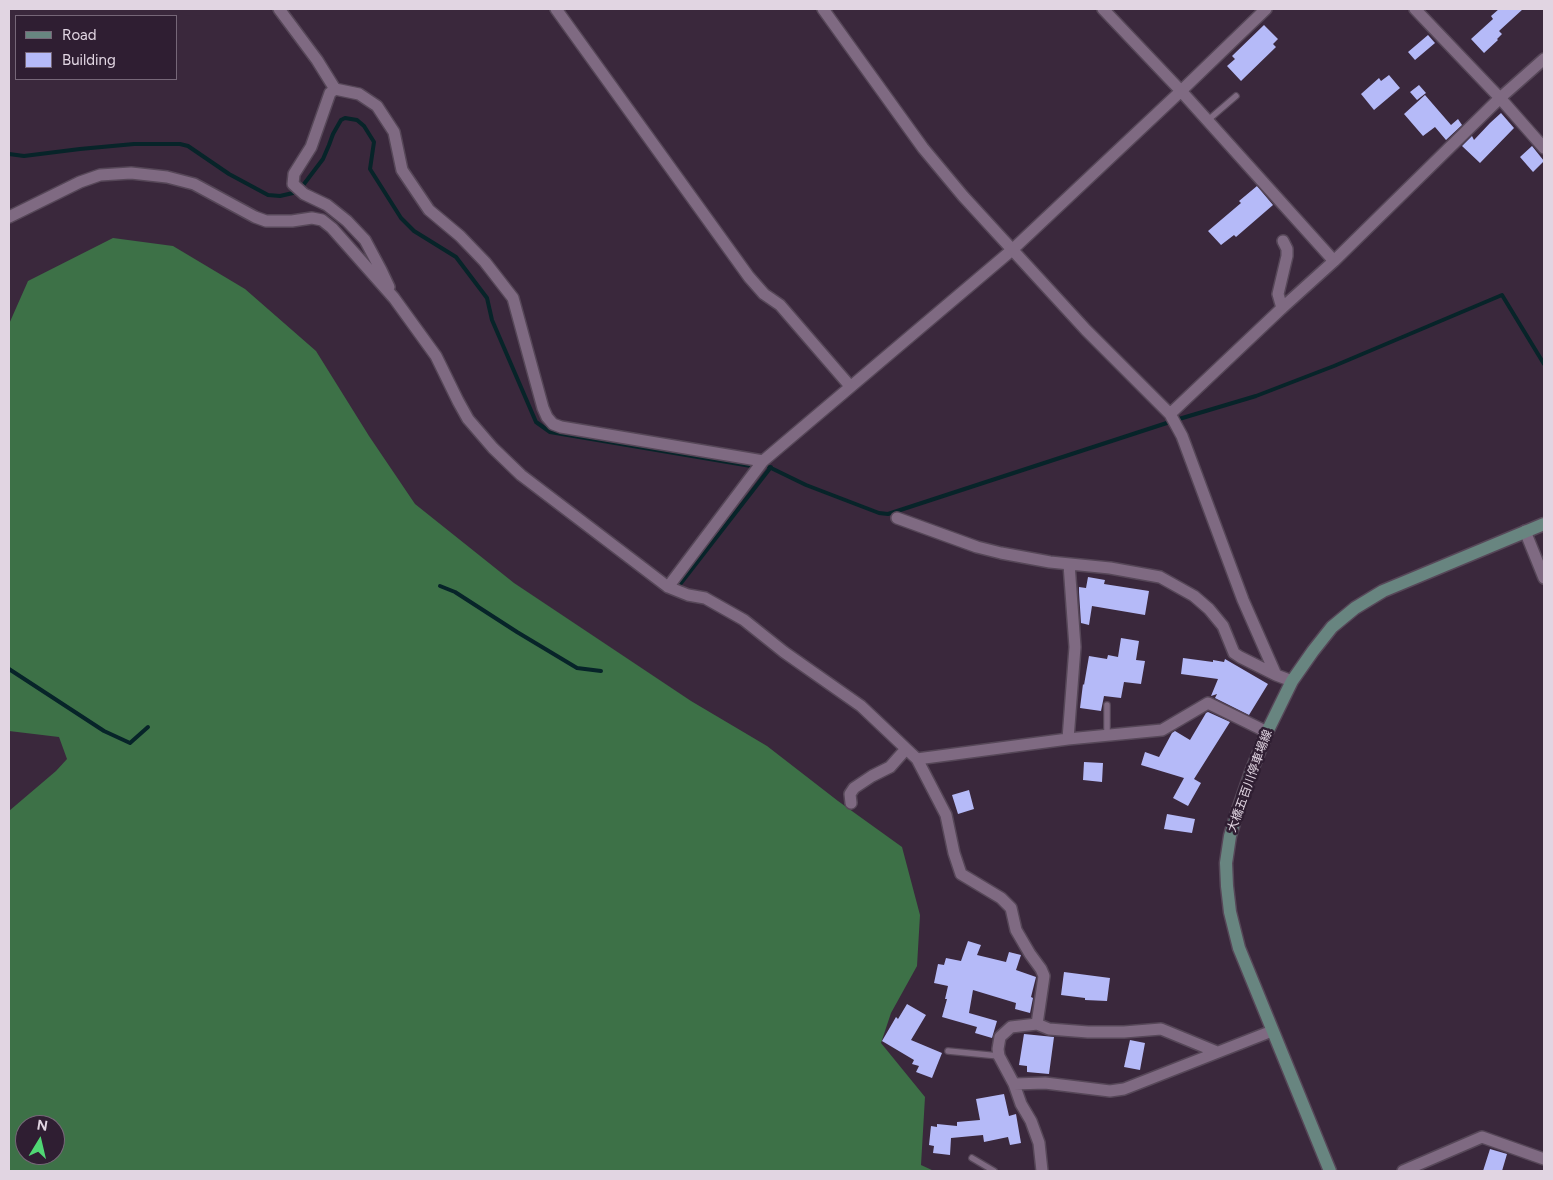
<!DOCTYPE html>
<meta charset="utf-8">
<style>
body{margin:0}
#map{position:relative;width:1553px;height:1180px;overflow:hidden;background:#3a283c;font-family:Figtree,sans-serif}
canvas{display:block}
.frame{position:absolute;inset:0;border:10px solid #e1d5e2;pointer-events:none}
.legend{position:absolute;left:15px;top:15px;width:162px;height:65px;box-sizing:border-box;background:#2f1e32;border:1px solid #766778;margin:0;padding:6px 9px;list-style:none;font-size:15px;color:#e1d5e2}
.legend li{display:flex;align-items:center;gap:10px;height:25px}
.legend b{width:25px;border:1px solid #766778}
.north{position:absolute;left:15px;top:1115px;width:50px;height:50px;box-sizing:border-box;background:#2f1e32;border:1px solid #766778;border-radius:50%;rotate:9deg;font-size:14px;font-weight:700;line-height:20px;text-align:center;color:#e1d5e2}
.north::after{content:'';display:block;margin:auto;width:18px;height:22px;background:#50d674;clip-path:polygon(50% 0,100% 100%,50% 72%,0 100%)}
</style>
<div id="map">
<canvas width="1553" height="1180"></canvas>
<div class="frame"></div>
<ul class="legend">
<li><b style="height:6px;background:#688580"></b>Road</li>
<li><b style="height:14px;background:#b5baf8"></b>Building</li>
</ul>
<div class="north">N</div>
</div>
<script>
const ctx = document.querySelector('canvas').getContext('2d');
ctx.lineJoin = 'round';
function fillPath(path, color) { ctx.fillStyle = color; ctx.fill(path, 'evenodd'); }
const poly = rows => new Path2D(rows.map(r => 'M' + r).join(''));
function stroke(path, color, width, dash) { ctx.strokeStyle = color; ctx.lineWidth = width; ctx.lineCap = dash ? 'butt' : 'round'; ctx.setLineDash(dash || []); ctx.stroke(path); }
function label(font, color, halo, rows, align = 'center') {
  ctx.font = font + ' Figtree,"Noto Sans JP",sans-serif'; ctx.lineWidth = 5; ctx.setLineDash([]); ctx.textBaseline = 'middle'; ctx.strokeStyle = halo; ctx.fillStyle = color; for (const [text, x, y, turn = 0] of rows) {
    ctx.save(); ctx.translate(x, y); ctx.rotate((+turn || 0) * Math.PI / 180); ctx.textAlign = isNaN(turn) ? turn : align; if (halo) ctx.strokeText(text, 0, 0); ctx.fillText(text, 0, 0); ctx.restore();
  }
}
fillPath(poly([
 [113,238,173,246,245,289,316,351,369,436,415,504,514,583,691,701,767,746,838,801,902,847,920,915,917,966,891,1013,881,1043,925,1097,921,1165,934,1171,9,1171,9,811,56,771,67,759,59,737,9,731,9,324,28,281],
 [25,1125,55,1125,55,1155,25,1155]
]), '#3d7147');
stroke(poly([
 [9,154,24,156,80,149,134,144,180,144,188,146,229,174,268,195,280,196,293,193,301,188,323,159,329,145,333,134,341,120,345,118,357,120,364,126,374,142,370,169,401,218,414,231,456,257,487,298,492,320,536,422,550,432,751,466],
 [769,467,806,485,879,513,888,514,1179,419,1256,396,1334,366,1502,295,1544,364],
 [681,583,771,467],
 [440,586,455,592,517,632,577,668,601,671],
 [9,669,104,731,130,743,148,727]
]), '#072429', 4);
fillPath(poly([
 [1499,9,1523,9,1499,31,1502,34,1497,39,1498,40,1484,53,1471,39,1493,19,1491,16],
 [1264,25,1278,39,1273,44,1276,47,1241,81,1227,66,1235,59,1232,56],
 [1428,35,1435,43,1415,60,1408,52],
 [1389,75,1400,88,1374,110,1361,94,1379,78,1381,81],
 [1419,85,1426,93,1417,100,1410,92],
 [1425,95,1451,125,1458,119,1462,125,1446,140,1435,127,1423,136,1404,114],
 [1501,113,1514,128,1480,163,1462,146,1472,136,1474,140,1490,123],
 [1532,146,1544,161,1533,172,1520,157],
 [1257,186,1273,205,1236,237,1234,235,1221,245,1208,231,1241,203,1239,201],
 [1088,577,1105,580,1104,584,1149,591,1145,615,1092,606,1089,625,1081,623,1079,592,1079,587,1086,588],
 [1121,638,1139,641,1136,660,1145,661,1141,684,1124,682,1121,698,1104,696,1101,711,1080,708,1083,684,1084,685,1089,656,1107,659,1108,655,1118,657],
 [1183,658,1213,662,1213,660,1224,662,1225,659,1268,684,1249,715,1215,698,1217,694,1211,696,1218,679,1181,674],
 [1208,712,1230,722,1194,779,1201,783,1188,806,1173,798,1184,778,1141,765,1145,752,1159,757,1172,733,1175,731,1190,740,1206,713],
 [1084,762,1103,763,1102,782,1083,780],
 [969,790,974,809,958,814,952,795],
 [1167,814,1195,819,1192,833,1164,829],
 [968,941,981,945,977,955,1006,962,1009,952,1021,955,1016,970,1036,977,1031,997,1033,998,1030,1013,1015,1009,1016,1003,973,990,969,1013,997,1021,992,1038,975,1033,977,1027,942,1017,947,999,945,999,948,986,934,983,938,964,944,965,946,958,961,961],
 [1064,972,1110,978,1107,1001,1085,1000,1085,998,1061,995],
 [907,1004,926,1015,911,1040,942,1053,932,1078,916,1072,919,1066,912,1064,914,1060,882,1041,896,1017,898,1019],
 [1024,1034,1054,1037,1049,1074,1027,1072,1027,1066,1019,1065],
 [1130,1040,1145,1043,1140,1070,1124,1067],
 [1004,1094,1009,1116,1016,1114,1021,1143,1010,1145,1008,1137,984,1142,983,1135,951,1138,950,1155,933,1153,934,1146,929,1145,931,1126,937,1127,937,1124,957,1126,957,1122,980,1120,976,1099],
 [1490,1149,1507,1154,1502,1171,1483,1171]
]), '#b5baf8');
const service = poly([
 [1207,121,1236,96],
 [1107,735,1107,705],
 [948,1051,999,1056],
 [972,1158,994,1171]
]);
const minor = poly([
 [279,9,317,60,335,89,359,94,377,106,394,132,402,170,429,210,460,236,485,262,513,298,543,408,547,417,553,424,561,427,763,461],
 [556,9,749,277,764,294,780,305,850,386],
 [823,9,923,148,963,196,1086,330,1170,414,1182,436,1243,600,1276,675,1292,681],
 [1103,9,1181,91,1334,261],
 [1415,9,1500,98,1544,148],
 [335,89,330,93,311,147,294,174,293,184,304,194,327,205,347,221,365,240,381,270,389,287],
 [9,217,80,182,100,175,131,173,167,177,194,184,255,217,266,221,292,221,312,218,322,220,332,228,394,298,436,356,458,401,468,419,493,448,521,475,668,587,688,595,705,598,744,620,784,652,861,706,917,759,946,815,954,853,961,874,1001,898,1011,908,1016,930,1030,954,1041,969,1044,976,1037,1024,1011,1027,1000,1037,998,1049,999,1056,1014,1084,1021,1104,1031,1121,1039,1143,1042,1171],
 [1282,308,1278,294,1287,256,1287,249,1283,241],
 [1170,414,1282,308,1334,261,1500,98,1544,59],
 [897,518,977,547,1001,553,1050,562,1110,568,1160,577,1194,596,1209,609,1223,626,1234,653,1240,657,1276,675],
 [1525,531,1544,578],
 [668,587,763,461,1012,250,1181,91,1266,9],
 [1068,739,1075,647,1069,564],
 [917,759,1068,739,1162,730,1208,703,1267,732],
 [851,803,850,794,854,788,872,776,890,767,906,749],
 [1037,1024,1049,1029,1088,1032,1124,1032,1161,1029,1217,1052],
 [1014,1084,1045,1083,1110,1091,1124,1089,1272,1031],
 [1403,1171,1482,1137,1544,1159]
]);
const secondary = poly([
 [1330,1171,1239,948,1230,912,1227,886,1226,863,1230,836,1238,810,1251,772,1267,732,1292,681,1313,651,1332,627,1355,608,1383,591,1544,524]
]);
stroke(service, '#564758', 8);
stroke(minor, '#564758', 14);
stroke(secondary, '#564758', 15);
stroke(service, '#7f6a82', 5.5);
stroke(minor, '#7f6a82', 11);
stroke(secondary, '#688580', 12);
label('12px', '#e1d5e2', '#2f1e32', [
 ["大橋五百川停車場線",1250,781,-70]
]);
</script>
